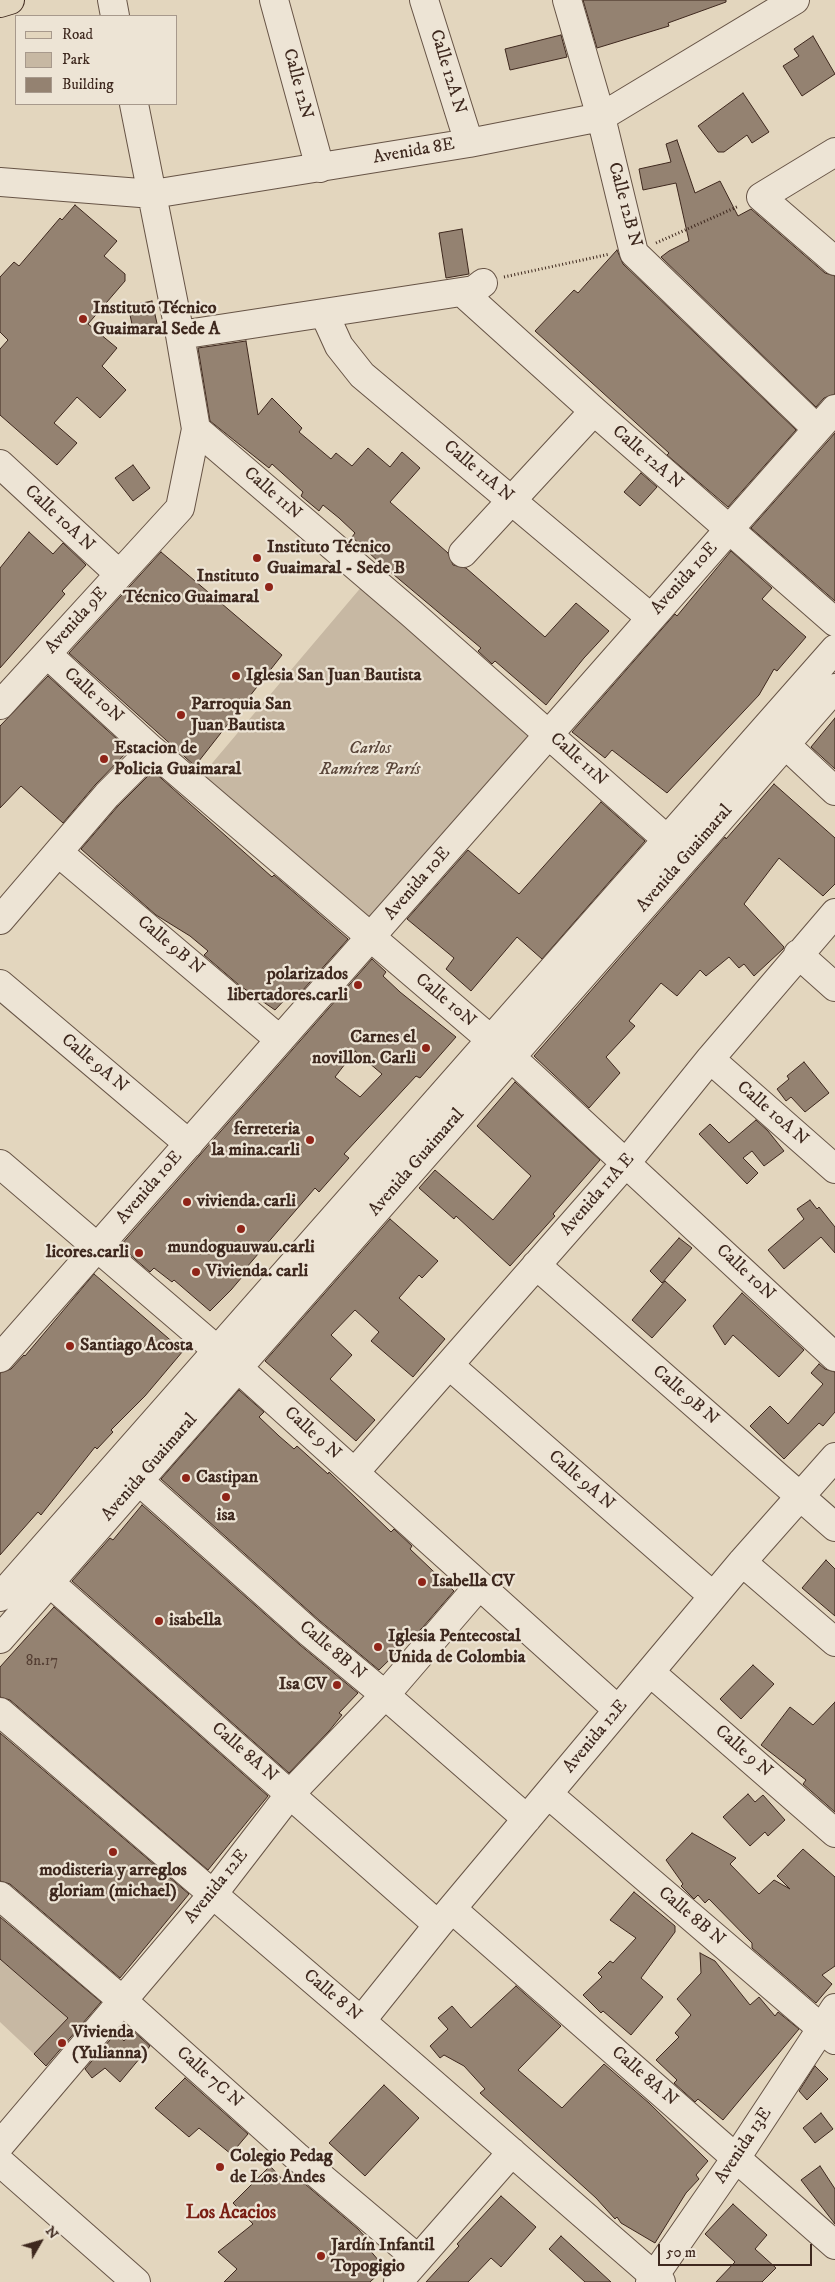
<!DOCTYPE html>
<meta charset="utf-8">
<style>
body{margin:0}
#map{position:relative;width:835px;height:2282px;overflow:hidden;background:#e3d6be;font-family:"IM FELL DW Pica",serif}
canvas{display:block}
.legend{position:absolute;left:15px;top:15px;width:162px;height:90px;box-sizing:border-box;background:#ede4d5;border:1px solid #a7998c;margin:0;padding:6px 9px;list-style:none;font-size:15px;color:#3e281e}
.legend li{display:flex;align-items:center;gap:10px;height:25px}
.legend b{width:25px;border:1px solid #a7998c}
.north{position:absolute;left:15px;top:2217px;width:50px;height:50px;-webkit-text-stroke:4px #ede4d5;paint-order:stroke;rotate:52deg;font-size:14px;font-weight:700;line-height:20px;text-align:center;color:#3e281e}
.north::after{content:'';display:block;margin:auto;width:18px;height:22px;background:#3e281e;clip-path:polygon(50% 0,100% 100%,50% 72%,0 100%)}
.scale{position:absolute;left:658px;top:2244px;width:154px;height:22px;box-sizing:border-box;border:2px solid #3e281e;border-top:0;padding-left:6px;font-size:15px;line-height:18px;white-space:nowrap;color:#3e281e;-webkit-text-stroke:4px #ede4d5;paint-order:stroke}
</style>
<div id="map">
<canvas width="835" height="2282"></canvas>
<ul class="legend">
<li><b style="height:6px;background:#e3d6be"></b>Road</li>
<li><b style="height:14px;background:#c7b8a3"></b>Park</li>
<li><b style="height:14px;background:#948271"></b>Building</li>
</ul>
<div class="north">N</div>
<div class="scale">50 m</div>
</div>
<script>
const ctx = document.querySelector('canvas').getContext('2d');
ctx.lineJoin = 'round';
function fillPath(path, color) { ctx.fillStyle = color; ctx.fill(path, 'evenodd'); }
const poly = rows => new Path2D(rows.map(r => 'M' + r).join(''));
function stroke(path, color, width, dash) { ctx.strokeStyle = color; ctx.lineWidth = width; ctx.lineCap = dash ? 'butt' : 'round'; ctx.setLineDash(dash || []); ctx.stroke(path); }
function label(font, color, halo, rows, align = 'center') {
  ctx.font = font + ' "IM FELL DW Pica",serif'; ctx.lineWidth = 4.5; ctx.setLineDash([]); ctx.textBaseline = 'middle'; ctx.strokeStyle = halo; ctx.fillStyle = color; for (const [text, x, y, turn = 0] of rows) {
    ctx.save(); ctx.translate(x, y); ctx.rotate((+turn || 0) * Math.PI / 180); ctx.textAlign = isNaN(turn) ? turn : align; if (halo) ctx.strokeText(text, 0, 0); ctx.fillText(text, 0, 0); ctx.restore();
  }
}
fillPath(poly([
 [363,585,542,738,376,934,197,781],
 [0,1959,68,2018,34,2054,0,2022]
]), '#c7b8a3');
const building = poly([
 [583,0,726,0,726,2,668,23,669,26,597,48,583,0],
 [561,35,567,57,510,70,505,49,561,35],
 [813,36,835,74,802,96,783,66,799,56,794,49,813,36],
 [743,93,769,132,752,143,747,135,724,152,718,152,698,126,743,93],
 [677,140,695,193,720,181,738,216,751,209,825,273,835,276,835,394,824,398,816,407,661,257,669,251,689,241,676,183,643,190,639,169,671,162,666,144,677,140],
 [75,205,117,241,104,256,125,274,125,281,88,324,117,348,102,366,126,390,100,418,77,397,54,423,77,443,57,465,0,415,0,349,8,340,0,332,0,277,14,262,19,266,60,218,62,220,75,205],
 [462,229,469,274,446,278,439,233,462,229],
 [617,250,623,264,796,430,728,507,667,455,669,453,535,331,574,290,578,293,617,250],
 [152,301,158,328,134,333,128,306,152,301],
 [246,341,258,415,272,398,302,428,299,432,331,459,336,453,352,466,368,448,390,467,402,452,420,468,390,502,448,553,453,565,466,568,545,637,576,603,609,631,584,658,546,705,495,661,492,664,478,651,481,648,381,564,352,537,355,533,339,518,323,505,319,511,301,496,303,492,272,464,269,468,210,421,198,348,246,341],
 [835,433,835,601,751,528,835,433],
 [133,465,150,488,133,501,115,478,133,465],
 [641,473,657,487,640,506,624,492,641,473],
 [29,532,53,554,63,543,86,565,62,591,65,594,0,668,0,568,29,532],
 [731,551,772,588,762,599,806,637,777,671,774,669,759,695,667,793,612,750,605,758,572,732,675,614,677,616,731,551],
 [161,552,282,655,195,766,69,653,161,552],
 [48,676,129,750,95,785,63,823,21,786,0,808,0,726,48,676],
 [835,718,835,769,811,747,835,718],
 [153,771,272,877,274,875,348,939,295,999,292,992,275,1010,239,985,204,955,208,951,190,936,156,915,81,849,118,806,153,771],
 [774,784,835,838,835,884,823,896,779,858,744,904,784,947,783,949,754,976,744,964,739,968,729,957,706,976,700,970,677,996,661,983,629,1021,635,1026,606,1057,620,1073,589,1108,534,1056,725,837,726,839,774,784],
 [601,802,645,841,542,959,517,937,471,991,446,969,454,958,407,919,468,850,519,894,601,802],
 [372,959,386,972,383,976,400,992,456,1037,420,1078,416,1076,344,1154,349,1158,319,1192,315,1188,246,1268,248,1270,231,1290,210,1311,174,1280,172,1282,154,1268,150,1272,120,1246,372,959],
 [355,1051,382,1074,360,1097,335,1077,355,1051],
 [804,1062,829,1093,805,1112,791,1097,786,1101,777,1089,789,1079,787,1076,804,1062],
 [515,1082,600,1160,553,1214,555,1216,510,1266,456,1216,454,1219,419,1188,435,1170,493,1220,531,1176,477,1126,515,1082],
 [756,1120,768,1131,784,1151,764,1166,752,1151,743,1158,758,1173,747,1184,699,1134,710,1124,729,1143,756,1120],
 [810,1200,817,1209,819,1207,835,1227,835,1253,821,1237,784,1269,768,1250,804,1219,797,1209,810,1200],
 [390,1219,438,1261,422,1278,419,1275,399,1298,445,1339,413,1377,371,1341,379,1332,355,1310,331,1335,352,1355,330,1379,375,1420,356,1441,265,1361,390,1219],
 [679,1238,692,1248,662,1283,650,1271,679,1238],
 [94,1274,183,1351,145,1396,111,1430,113,1432,97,1449,95,1447,41,1515,38,1512,0,1555,0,1373,11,1369,24,1355,25,1356,94,1274],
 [665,1281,686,1300,652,1338,632,1320,665,1281],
 [742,1293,804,1350,779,1377,733,1335,725,1345,713,1326,742,1293],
 [819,1364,825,1369,835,1372,835,1412,823,1426,819,1423,784,1459,750,1426,770,1406,788,1424,823,1384,811,1373,819,1364],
 [239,1390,264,1412,259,1417,279,1436,294,1449,297,1446,328,1474,329,1472,391,1532,394,1529,412,1546,410,1549,454,1591,423,1627,379,1670,320,1621,161,1479,239,1390],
 [142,1505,300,1645,358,1693,339,1713,342,1715,329,1731,289,1773,72,1581,110,1538,113,1540,142,1505],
 [826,1560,835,1569,835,1616,802,1588,826,1560],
 [54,1607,268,1796,208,1870,10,1700,0,1697,0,1667,54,1607],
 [753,1665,774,1684,741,1719,720,1699,753,1665],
 [835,1702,835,1812,803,1784,806,1780,761,1745,790,1707,813,1725,835,1702],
 [0,1733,189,1894,120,1978,10,1884,0,1881,0,1733],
 [748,1794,755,1802,763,1795,785,1820,768,1836,765,1832,750,1846,723,1817,748,1794],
 [692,1833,736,1858,730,1864,759,1894,774,1880,790,1889,777,1876,803,1849,835,1877,835,1966,822,1975,832,1984,816,2003,752,1948,752,1943,709,1899,705,1903,698,1895,694,1899,681,1886,683,1884,666,1860,692,1833],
 [634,1892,675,1926,675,1932,641,1978,663,1997,631,2035,603,2011,601,2013,583,1995,602,1977,598,1973,610,1961,613,1963,636,1938,610,1920,634,1892],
 [0,1917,101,2002,46,2066,34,2054,68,2018,0,1959,0,1917],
 [700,1953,715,1961,750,2005,759,1997,775,2016,778,2012,799,2029,723,2120,698,2099,695,2102,674,2083,677,2080,656,2060,679,2037,675,2033,691,2015,677,1999,701,1973,700,1953],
 [516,1986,561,2026,518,2070,562,2108,604,2064,649,2103,708,2161,696,2175,699,2179,686,2193,655,2243,621,2223,617,2217,615,2219,596,2198,480,2093,485,2089,464,2066,444,2055,440,2058,430,2046,448,2029,438,2018,452,2006,471,2028,516,1986],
 [132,2030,150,2046,120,2082,105,2068,92,2078,85,2069,116,2033,124,2041,132,2030],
 [815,2066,828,2079,807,2100,799,2091,815,2066],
 [185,2078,248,2134,231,2154,199,2128,189,2137,155,2108,185,2078],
 [384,2085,419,2118,365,2176,329,2143,384,2085],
 [821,2113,833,2129,815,2143,803,2128,821,2113],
 [270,2166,284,2181,292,2173,358,2229,372,2244,368,2248,385,2268,370,2282,224,2282,237,2269,218,2252,253,2224,233,2203,270,2166],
 [820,2166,835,2189,835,2224,801,2180,820,2166],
 [501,2196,536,2227,501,2267,491,2258,468,2282,426,2282,459,2246,457,2244,501,2196],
 [733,2204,767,2235,755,2249,776,2268,762,2282,716,2282,735,2262,705,2234,733,2204],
 [561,2236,611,2282,585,2282,549,2249,561,2236]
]);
fillPath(building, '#948271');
stroke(building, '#3e281e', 1);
const minor = poly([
 [112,0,115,16],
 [274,0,320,168],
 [424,0,469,143],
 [567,0,601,117,634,253,817,429],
 [134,104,180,335,196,429,411,613,680,851],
 [835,152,761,197,835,261],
 [0,182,153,194,469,143,601,117,795,0],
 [462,292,594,411,835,622],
 [324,313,339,346,362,375,650,617],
 [180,335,474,290,483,283],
 [0,464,119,574],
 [463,553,594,411],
 [47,654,152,750,511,1057,835,1357],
 [0,705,180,508,196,429],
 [772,732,835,791],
 [59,853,280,1040],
 [0,920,107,795,152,750],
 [798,954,835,987],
 [0,984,189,1144],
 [710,1059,835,1169],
 [0,1164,238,1368,618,1710],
 [536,1265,835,1527],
 [0,1358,835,409],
 [449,1365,713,1596],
 [355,1472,626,1163,710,1059,835,913],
 [138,1480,310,1633,385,1695,527,1819],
 [742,1562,835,1642],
 [49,1582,438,1925],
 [0,1597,835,649],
 [0,1639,835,688],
 [650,1672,835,1833],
 [0,1712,361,2021,661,2282],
 [548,1794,835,2040],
 [0,1896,123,2001,296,2156,418,2259],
 [452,1909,835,2245],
 [361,2021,438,1925,742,1562,835,1457],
 [0,2145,213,1894,290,1794,385,1695,478,1587],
 [0,2162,136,2282],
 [398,2282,512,2152],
 [650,2282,736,2158,835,2008]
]);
const major = poly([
 [0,3,10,0]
]);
stroke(minor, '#675446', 30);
stroke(major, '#3e281e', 30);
stroke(poly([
 [656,243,739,206],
 [504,277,610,254]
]), '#3e281e', 3, [1, 2.5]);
stroke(minor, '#ede4d5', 28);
stroke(major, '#e3d6be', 28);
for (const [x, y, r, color] of [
 [83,319,5,"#8f2418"],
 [257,558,5,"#8f2418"],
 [269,587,5,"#8f2418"],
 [236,676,5,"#8f2418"],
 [181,715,5,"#8f2418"],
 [104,759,5,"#8f2418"],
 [358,985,5,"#8f2418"],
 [426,1048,5,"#8f2418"],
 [310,1140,5,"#8f2418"],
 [187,1202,5,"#8f2418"],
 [241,1229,5,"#8f2418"],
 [139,1253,5,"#8f2418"],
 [196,1272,5,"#8f2418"],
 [70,1346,5,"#8f2418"],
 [186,1478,5,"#8f2418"],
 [226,1497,5,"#8f2418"],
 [422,1582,5,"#8f2418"],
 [159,1621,5,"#8f2418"],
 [378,1647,5,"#8f2418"],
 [337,1685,5,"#8f2418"],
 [113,1852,5,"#8f2418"],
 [62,2043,5,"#8f2418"],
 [220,2167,5,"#8f2418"],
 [321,2256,5,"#8f2418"]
]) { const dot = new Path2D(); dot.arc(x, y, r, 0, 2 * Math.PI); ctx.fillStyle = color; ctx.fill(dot); stroke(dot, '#ede4d5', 2); }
label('15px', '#543e33', null, [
 ["8n.17",42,1662]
]);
label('18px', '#3e281e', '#ede4d5', [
 ["Calle 12A N",447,72,73],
 ["Calle 12N",297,84,75],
 ["Avenida 8E",414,152,-10],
 ["Calle 12B N",624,205,75],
 ["Calle 12A N",647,458,41],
 ["Calle 11A N",478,472,40],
 ["Calle 11N",272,494,41],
 ["Calle 10A N",59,519,43],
 ["Avenida 10E",685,579,-48],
 ["Avenida 9E",77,621,-48],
 ["Calle 10N",93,696,42],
 ["Calle 11N",578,760,42],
 ["Avenida Guaimaral",685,859,-49],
 ["Avenida 10E",418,884,-49],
 ["Calle 9B N",170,946,40],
 ["Calle 10N",445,1001,40],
 ["Calle 9A N",94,1064,40],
 ["Calle 10A N",772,1114,41],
 ["Avenida Guaimaral",417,1163,-49],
 ["Avenida 10E",150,1188,-49],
 ["Avenida 11A E",598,1195,-49],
 ["Calle 10N",745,1273,43],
 ["Calle 9B N",685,1396,41],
 ["Calle 9 N",312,1434,42],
 ["Avenida Guaimaral",150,1468,-49],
 ["Calle 9A N",581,1481,41],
 ["Calle 8B N",332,1651,40],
 ["Avenida 12E",596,1737,-50],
 ["Calle 9 N",743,1752,41],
 ["Calle 8A N",244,1753,41],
 ["Avenida 12E",217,1887,-51],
 ["Calle 8B N",691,1917,40],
 ["Calle 8 N",332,1996,40],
 ["Calle 8A N",644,2077,41],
 ["Calle 7C N",209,2078,42],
 ["Avenida 13E",744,2146,-56]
]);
label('bold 18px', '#3e281e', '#ede4d5', [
 ["Instituto Técnico",93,309],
 ["Guaimaral Sede A",93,330],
 ["Instituto Técnico",267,548],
 ["Guaimaral - Sede B",267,569],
 ["Instituto",259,577,"right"],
 ["Técnico Guaimaral",259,598,"right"],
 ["Iglesia San Juan Bautista",246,676],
 ["Parroquia San",191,705],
 ["Juan Bautista",191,726],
 ["Estacion de",114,749],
 ["Policia Guaimaral",114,770],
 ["polarizados",348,975,"right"],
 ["libertadores.carli",348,996,"right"],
 ["Carnes el",416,1038,"right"],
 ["novillon. Carli",416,1059,"right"],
 ["ferreteria",300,1130,"right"],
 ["la mina.carli",300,1151,"right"],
 ["vivienda. carli",197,1202],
 ["mundoguauwau.carli",241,1248,"center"],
 ["licores.carli",129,1253,"right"],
 ["Vivienda. carli",206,1272],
 ["Santiago Acosta",80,1346],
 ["Castipan",196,1478],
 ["isa",226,1516,"center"],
 ["Isabella CV",432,1582],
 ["isabella",169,1621],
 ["Iglesia Pentecostal",388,1637],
 ["Unida de Colombia",388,1658],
 ["Isa CV",327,1685,"right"],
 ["modisteria y arreglos",113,1871,"center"],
 ["gloriam (michael)",113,1892,"center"],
 ["Vivienda",72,2033],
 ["(Yulianna)",72,2054],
 ["Colegio Pedag",230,2157],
 ["de Los Andes",230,2178],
 ["Jardín Infantil",331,2246],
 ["Topogigio",331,2267]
], 'left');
label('italic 18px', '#594539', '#ede4d5', [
 ["Carlos",370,749],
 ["Ramírez París",370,770]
]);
label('bold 19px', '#7a1f14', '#ede4d5', [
 ["Los Acacios",231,2214]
]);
</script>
